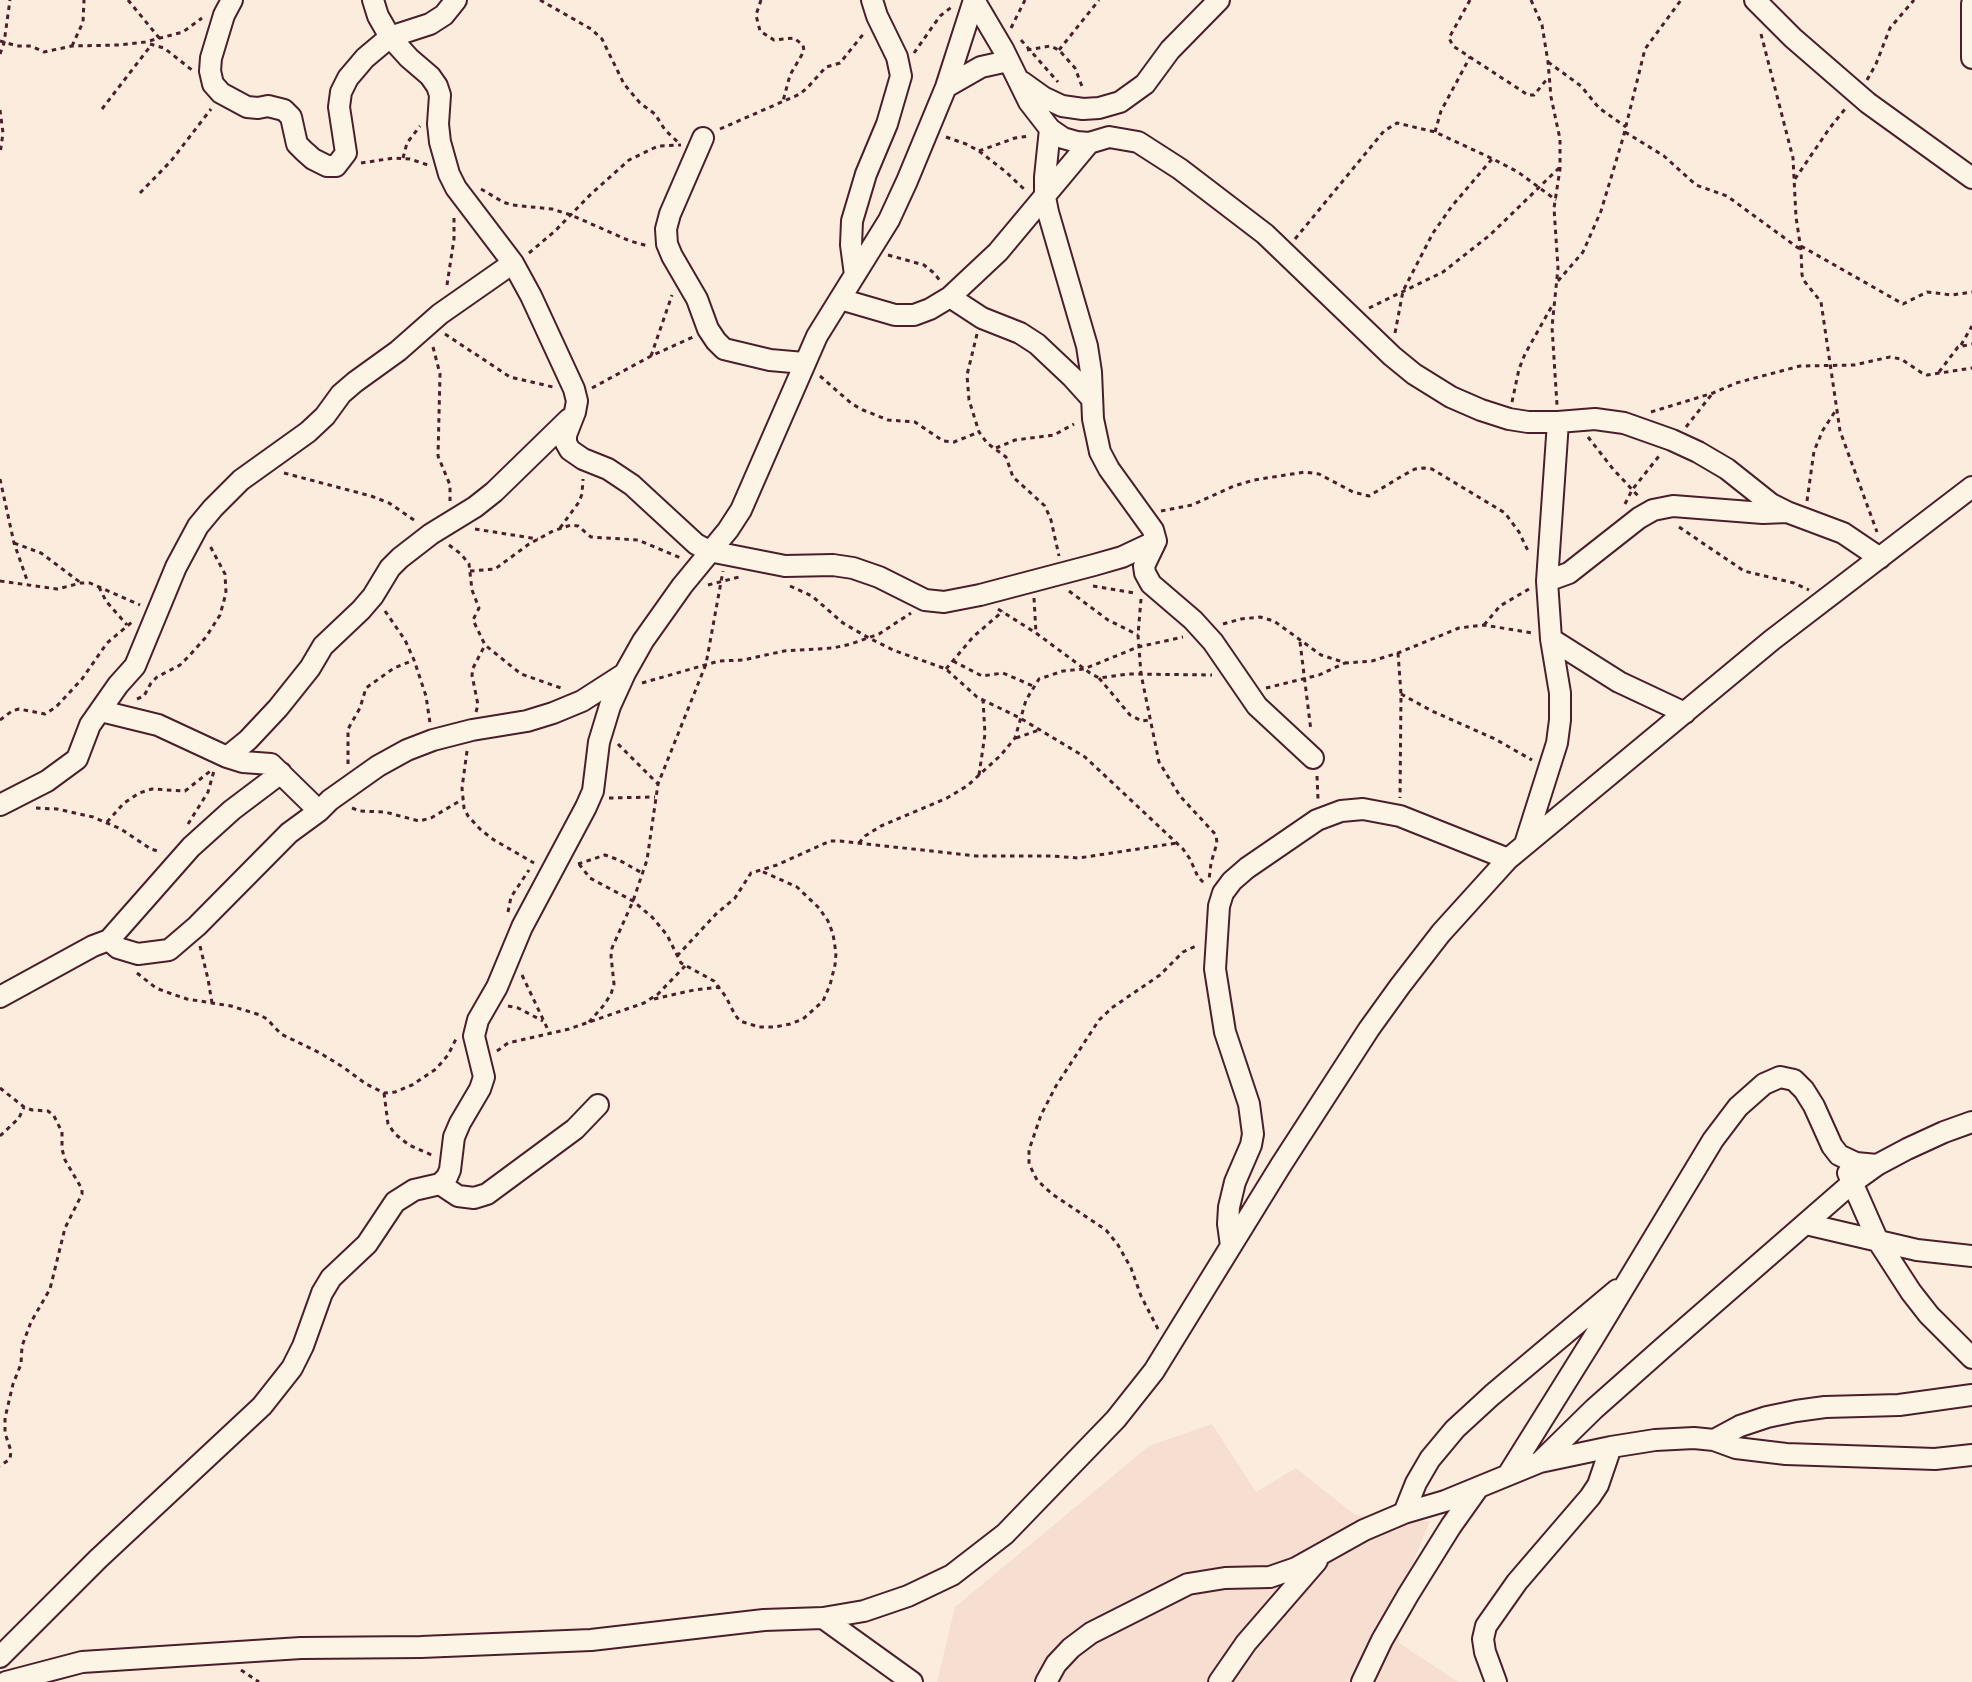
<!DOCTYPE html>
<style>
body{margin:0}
canvas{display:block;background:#fbecdd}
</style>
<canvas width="1972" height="1682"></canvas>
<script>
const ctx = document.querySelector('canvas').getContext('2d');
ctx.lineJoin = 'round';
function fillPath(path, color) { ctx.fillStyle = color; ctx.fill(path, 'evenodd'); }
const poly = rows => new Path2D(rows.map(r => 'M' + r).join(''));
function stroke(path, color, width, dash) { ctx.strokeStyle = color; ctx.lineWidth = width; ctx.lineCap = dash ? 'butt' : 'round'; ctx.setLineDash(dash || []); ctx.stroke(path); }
fillPath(poly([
 [1212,1424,1256,1492,1296,1468,1355,1515,1430,1521,1399,1596,1399,1643,1458,1682,937,1682,955,1607,1149,1446]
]), '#f6ded1');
const minor = poly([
 [232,0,224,15,211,58,210,71,213,84,221,93,247,107,258,108,268,106,284,110,291,117,297,144,304,151,313,159,327,166,336,166,346,153,339,107,341,92,348,78,365,58,390,37,430,24,444,15,456,0],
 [373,0,378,16,390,37,409,58,430,76,437,86,440,95,438,124,440,142,449,174,456,188,513,263,531,296,574,389,577,401,575,412,566,435,566,443,570,450,583,459,608,469,632,485,696,544,709,551,785,566,833,565,853,568,879,577,925,600,944,602,980,595,1094,565,1122,557,1156,541],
 [974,0,1003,49,1029,102,1050,129,1063,138,1077,142,1089,143,1109,137,1138,142,1180,169,1265,234,1392,356,1414,374,1451,397,1481,410,1509,419,1528,422,1558,422,1595,419,1624,423,1672,440,1698,452,1727,469,1771,504,1787,512,1843,533,1880,558],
 [1755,0,1793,38,1868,103,1972,178],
 [1972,4,1972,58],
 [1022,82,1043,97,1062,106,1083,109,1099,108,1120,102,1145,84,1170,50,1219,0],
 [946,87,981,67,1008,61],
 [1050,129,1045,177,1045,197,1048,212,1087,346,1091,372,1093,419,1100,452,1109,469,1153,530,1156,541,1144,566,1145,573,1151,584,1193,620,1213,642,1257,706,1313,758],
 [703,138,670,214,666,229,667,244,672,256,697,299,708,329,716,341,724,349,770,360,804,363],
 [855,275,851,245,852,221,866,174,887,124,901,76,897,57,877,16,872,0],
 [950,297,982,318,1020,333,1037,344,1072,377,1091,398],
 [840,299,895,315,914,315,930,309,950,297,998,252,1089,143],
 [1547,581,1569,573,1639,518,1653,510,1673,506,1763,513,1787,512],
 [1551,639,1619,682,1685,713],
 [101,711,158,725,227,757,243,762,271,764,319,811],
 [227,757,248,740,278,708,310,668,323,646,361,610,373,596,390,568,400,558,431,534,475,507,494,492,569,419],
 [0,805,47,781,77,759,90,725,118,685,135,666,176,567,198,526,213,508,241,480,308,432,325,416,341,394,355,382,398,351,440,314,513,263],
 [1525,844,1557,743,1560,720,1560,693,1551,639,1547,581,1558,422],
 [109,940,191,847,232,810,281,773],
 [0,997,93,946,109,940,118,948,138,954,169,950,197,926,289,833,319,811,330,800,378,766,407,750,433,740,472,730,527,721,553,713,582,701,624,674],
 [1848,1173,1878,1241,1911,1292,1929,1315,1972,1358],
 [440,1184,458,1196,474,1198,487,1194,575,1129,598,1105],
 [1806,1224,1917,1250,1972,1256],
 [1231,1246,1228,1224,1229,1207,1235,1182,1251,1145,1253,1134,1249,1104,1225,1032,1215,969,1219,906,1223,893,1232,881,1247,868,1317,820,1341,811,1363,809,1400,816,1508,859],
 [1714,1440,1740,1426,1767,1417,1796,1411,1825,1407,1899,1405,1972,1395],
 [1540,1462,1594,1409,1665,1346,1852,1183,1877,1165,1907,1149,1944,1132,1972,1122],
 [1509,1473,1594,1337,1713,1140,1738,1107,1764,1084,1780,1077,1794,1080,1804,1090,1814,1106,1832,1146,1839,1155,1856,1163,1877,1165],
 [1404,1513,1416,1483,1430,1459,1455,1429,1492,1395,1617,1290],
 [823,1618,912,1682],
 [0,1657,98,1559,262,1406,292,1368,303,1346,322,1293,331,1278,367,1244,395,1202,414,1190,440,1184,447,1177,450,1170,454,1137,460,1123,480,1089,484,1077,474,1036,478,1020,497,987,522,927,586,807,593,791,599,742,610,706,625,673,643,641,682,586,728,530,741,510,817,336,889,220,907,181,946,87,974,0],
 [6,1682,82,1662,301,1648,421,1647,591,1640,764,1620,823,1618,864,1611,908,1596,952,1575,1005,1534,1116,1419,1154,1371,1281,1165,1369,1029,1400,986,1441,933,1508,859,1772,640,1972,487],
 [1046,1682,1056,1664,1071,1648,1091,1633,1188,1584,1225,1578,1270,1577,1296,1568,1364,1530,1404,1513,1445,1501,1540,1462,1611,1447,1655,1440,1694,1438,1714,1440,1736,1448,1786,1454,1935,1459,1972,1455],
 [1219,1682,1246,1643,1317,1561],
 [1362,1682,1382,1640,1408,1595,1451,1526,1478,1488],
 [1496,1682,1485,1652,1483,1639,1486,1626,1517,1582,1590,1497,1598,1485,1611,1447]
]);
stroke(minor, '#4a1f2b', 24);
stroke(poly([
 [128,0,160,39],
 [540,0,591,29,602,39,624,84,640,103,655,114,665,130,680,144],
 [761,0,756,15,760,31,774,40,794,38,803,45,804,51,790,75,783,101],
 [1470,0,1449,38,1453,46,1528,95,1534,95,1547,79],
 [1531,0,1542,25,1548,62,1551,97,1560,139,1560,169,1554,208,1558,268,1552,327,1557,405],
 [1011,28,1025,0],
 [1761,34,1793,158,1796,217,1801,250,1802,275,1805,282,1821,302,1840,431,1877,532],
 [1021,40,1058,82],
 [0,41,17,46,31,46,44,52,72,46,119,45,145,42,183,32,202,18],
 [150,44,164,48,192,70],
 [72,46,83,22,84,0],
 [1027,50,1050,46,1059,50,1075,68,1083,89],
 [1059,50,1099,0],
 [914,53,940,16,953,6],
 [0,54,4,43,10,0],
 [1548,62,1581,86,1599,108,1626,127],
 [1867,80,1876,64,1890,28,1914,0],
 [102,109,152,44],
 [0,110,3,133,0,154],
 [720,129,800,94,808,87,826,67,840,63,865,32],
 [1435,132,1441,111,1470,57],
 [1625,132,1664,156,1696,185,1727,196,1801,250],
 [946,137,966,144,979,151,1006,172,1026,191],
 [979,151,1015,138,1030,136],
 [403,158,407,143,420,126],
 [361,163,394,158,410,159,428,165],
 [1795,179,1829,129,1845,109],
 [481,189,503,202,512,205,552,209,571,215,630,241,648,246],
 [140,193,171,161,211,109],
 [1295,239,1384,131,1397,123,1435,132,1493,159,1518,172,1556,200],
 [1801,246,1903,304,1927,292,1952,295,1972,292],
 [529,253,555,231,591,194,629,160,658,146,681,145],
 [888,255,924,265,934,273,941,282],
 [1558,281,1583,252,1601,211,1623,138,1645,49,1681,0],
 [447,285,454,239,454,217],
 [1369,308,1443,272,1490,235,1560,167],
 [1395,333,1403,291,1433,233,1452,206,1492,159],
 [445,334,510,377,553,387],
 [977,334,967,375,969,400,979,432,987,443,1006,457,1013,477,1045,506,1051,520,1059,556],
 [1961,345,1972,326],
 [433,347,440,374,438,456,450,485,450,501],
 [651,356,672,295],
 [1939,372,1958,347,1972,344],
 [820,376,852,404,863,410,888,420,915,422,943,441,954,442,979,432],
 [592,388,651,356,693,337],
 [1512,402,1519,369,1525,354,1553,304],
 [1651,412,1713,393,1736,383,1800,366,1854,365,1890,357,1901,359,1922,373,1927,375,1972,368],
 [1686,427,1712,394],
 [1588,437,1613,469,1640,498],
 [996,448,1015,440,1054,435,1074,424],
 [284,473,371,496,389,503,417,522],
 [0,479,14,543,28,583],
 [1807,501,1814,451,1823,430,1836,410],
 [1625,504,1632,490,1659,456],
 [1161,511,1192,505,1234,486,1254,480,1305,472,1319,474,1353,492,1369,496,1402,476,1415,469,1424,468,1432,469,1505,513,1519,532,1529,553],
 [1679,527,1744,571,1794,583,1809,590],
 [560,528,579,502,582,494,583,479],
 [475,529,538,539],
 [14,543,41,553,81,583],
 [449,545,461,554,469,564,472,590,479,608,473,620,485,645,521,674,564,689],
 [470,571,495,569,529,544,553,531,571,525,578,526,591,537,638,540,681,558],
 [0,581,57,589,81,583,90,583,140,605],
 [708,585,739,577],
 [790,586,812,596,843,623,869,638,893,650,946,669,977,697,1020,718,1085,757,1183,849,1190,859,1198,877,1206,885],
 [1093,586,1134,593],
 [99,587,106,601,127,625],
 [1069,591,1108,620,1138,635],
 [1034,598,1036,633],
 [1141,599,1138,635,1141,674,1159,762,1180,796,1216,835,1217,843,1211,863,1209,880],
 [998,609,1036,633,1090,673,1099,678,1128,674,1212,675],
 [385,611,405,640,414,660,426,696,430,723],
 [1223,624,1241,619,1260,617,1274,621,1321,655,1346,663,1372,661,1398,653,1459,628,1484,625,1532,633],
 [1484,625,1500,606,1529,589],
 [1300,642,1311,731],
 [1398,653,1401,694,1400,798],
 [953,661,982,676,1003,673,1033,686],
 [946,669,973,637,1003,611],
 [1099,678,1130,715,1142,721,1149,720],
 [642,683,719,661,743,660,784,651,833,648,851,644,879,634,911,613],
 [1266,688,1319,675,1345,663],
 [1401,694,1432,711,1495,739,1532,760],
 [137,699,144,696,151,683,157,677,180,665,189,656,206,637,220,615,226,593,225,574,209,544],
 [476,712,478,705,472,675,473,668,485,645],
 [0,720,12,711,19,709,45,714,56,707,82,679,107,643,132,622],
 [1016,738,1039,730],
 [618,744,658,784],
 [467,751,462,788,464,808,468,816,481,830,494,840,534,863],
 [348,764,348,729,360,708,366,688,394,668,414,660],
 [979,775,985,734,983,700],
 [1317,776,1318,799],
 [609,798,655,797],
 [36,808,57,809,93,817,121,829,151,849,161,852],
 [352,808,360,811,385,812,419,821,431,818,463,799],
 [107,822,124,803,139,793,152,789,185,791,213,769],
 [188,824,208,792,214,771],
 [859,843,865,836,881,826,947,798,967,786,1001,755,1015,738,1026,700,1039,679,1063,671,1084,669,1138,647,1183,637],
 [578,864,605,855,619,860,642,873],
 [579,864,590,878,633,901,652,917,667,935,681,963,714,981,726,997,735,1015,740,1021,759,1027,775,1027,790,1024,803,1019,823,1001,830,985,835,965,836,953,833,934,828,921,819,908,797,887,759,870],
 [508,912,511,897,529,870],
 [200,946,208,979,212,1003],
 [677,956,716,914,735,898,751,873,777,865,830,841,840,841,976,856,1052,856,1079,858,1177,843],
 [137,973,156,988,172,994,187,999,231,1006,260,1015,267,1019,281,1034,320,1053,343,1067,366,1084,384,1093,395,1092,412,1085,436,1069,448,1055,456,1039],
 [522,975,550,1034],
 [654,999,694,990,720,987],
 [508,1006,518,1008,543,1021],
 [589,1022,604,1005,611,994,614,984,611,956,612,948,633,901,647,860,658,784,706,664,723,571],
 [497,1051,508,1043,569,1029,644,1003,658,994,685,966],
 [0,1088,24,1107,32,1110,48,1111,54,1116,62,1132,62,1149,65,1160,82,1189,82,1194,65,1228,50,1289,31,1322,22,1346,21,1364,13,1384,5,1418,5,1433,11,1451,10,1459,0,1466],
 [384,1093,388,1124,395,1134,409,1145,434,1156],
 [0,1136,19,1118,24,1107],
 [1158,1329,1141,1296,1131,1268,1118,1245,1106,1230,1052,1194,1037,1180,1029,1164,1029,1150,1041,1115,1056,1086,1099,1020,1113,1007,1160,975,1183,952,1198,945],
 [241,1670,259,1682]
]), '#4a1f2b', 3, [4.5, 4.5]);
stroke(minor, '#fcf5e5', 20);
</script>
